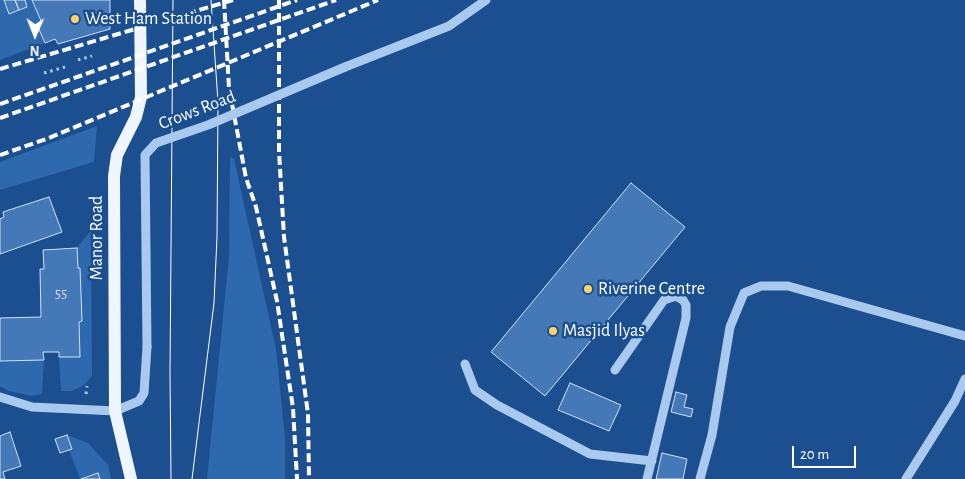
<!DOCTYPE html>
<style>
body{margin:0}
#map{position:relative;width:965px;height:479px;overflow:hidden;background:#1b4f8f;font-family:"Alegreya Sans",sans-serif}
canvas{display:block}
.north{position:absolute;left:10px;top:10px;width:50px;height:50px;-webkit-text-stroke:4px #1b4f8f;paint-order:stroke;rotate:181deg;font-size:14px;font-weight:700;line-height:20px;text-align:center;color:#fff}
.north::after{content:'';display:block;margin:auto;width:18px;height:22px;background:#fff;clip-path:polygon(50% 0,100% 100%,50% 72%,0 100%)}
.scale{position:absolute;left:792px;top:446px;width:64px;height:22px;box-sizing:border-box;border:2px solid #fff;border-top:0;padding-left:6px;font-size:15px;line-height:18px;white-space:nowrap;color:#fff;-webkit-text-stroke:4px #1b4f8f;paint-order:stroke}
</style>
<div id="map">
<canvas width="965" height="479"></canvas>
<div class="north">N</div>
<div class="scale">20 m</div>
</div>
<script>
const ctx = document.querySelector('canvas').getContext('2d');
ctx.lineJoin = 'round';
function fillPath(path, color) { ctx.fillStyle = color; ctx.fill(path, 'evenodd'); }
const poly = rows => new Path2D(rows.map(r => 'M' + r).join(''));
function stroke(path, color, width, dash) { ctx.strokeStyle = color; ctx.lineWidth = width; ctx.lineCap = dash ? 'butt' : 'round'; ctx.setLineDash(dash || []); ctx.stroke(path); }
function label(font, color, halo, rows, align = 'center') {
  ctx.font = font + ' "Alegreya Sans",sans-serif'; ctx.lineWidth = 5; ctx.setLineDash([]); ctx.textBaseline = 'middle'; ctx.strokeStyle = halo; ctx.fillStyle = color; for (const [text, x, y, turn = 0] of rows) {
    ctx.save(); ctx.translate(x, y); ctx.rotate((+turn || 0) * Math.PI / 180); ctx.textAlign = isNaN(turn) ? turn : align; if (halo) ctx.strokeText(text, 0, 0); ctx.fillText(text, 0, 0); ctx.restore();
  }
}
fillPath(poly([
 [0,0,4,0,9,14,27,7,25,0,32,0,42,23,37,26,45,43,0,60],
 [97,126,94,162,0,190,0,162],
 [230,157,234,159,276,349,285,438,285,479,207,479,229,256],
 [91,230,92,376,84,385,72,391,61,391,59,357,80,357,79,322,82,321,80,269,78,268,77,248],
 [44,360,42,394,31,396,9,391,0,386,0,361],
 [67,435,88,443,108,465,111,479,100,479,98,473,80,479,69,450,72,449]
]), '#2e69ad');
const building = poly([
 [4,0,15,0,19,10,9,14,4,0],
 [15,0,25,0,27,7,19,10,15,0],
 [32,0,110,0,110,29,58,44,55,39,45,43,37,25,42,23,32,0],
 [631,183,685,227,545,396,491,352,631,183],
 [49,197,62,232,0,254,0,219,4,217,3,212,49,197],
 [77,248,78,268,80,268,82,321,79,322,80,357,59,357,59,352,43,352,44,360,0,361,0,318,41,317,40,269,44,269,43,250,77,248],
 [570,383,621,405,609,431,558,410,570,383],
 [676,392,687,395,684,407,693,409,691,417,671,412,676,392],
 [10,432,21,466,3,472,5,479,0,479,0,436,10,432],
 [67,435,72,449,60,453,55,439,67,435],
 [662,453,687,459,683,479,656,479,662,453],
 [98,473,100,479,81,479,98,473]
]);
fillPath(building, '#4478b7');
stroke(building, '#cfe3fa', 1);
stroke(poly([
 [78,60,92,56],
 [44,73,65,67],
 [86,394,87,386]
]), '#a9c9ee', 3, [2.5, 4]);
stroke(poly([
 [345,67,449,26,486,0],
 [465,364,475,390,497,405,590,454,652,461],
 [615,370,664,300,676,296,683,300,686,305,686,318,647,479],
 [0,397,32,407,115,411,139,401,144,393,147,347],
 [700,479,712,435,730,327,744,293,761,286,788,286,965,336],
 [906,479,955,401,965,379]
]), '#a9c9ee', 9);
stroke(poly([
 [131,479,115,411,114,176,117,155,136,117,141,97,140,0]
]), '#f0f6ff', 12);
stroke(poly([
 [171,479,170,372,173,0],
 [192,479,214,303,217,237,218,102,211,0]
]), '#fff', 1);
stroke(poly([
 [224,0,229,88,246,178,256,207,277,301,293,408,297,479],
 [279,0,279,151,284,237,308,414,309,479],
 [0,69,233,0],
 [0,104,297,0],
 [0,118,336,0],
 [0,155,49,138,378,0]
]), '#fff', 4, [9, 4]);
stroke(poly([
 [147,347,145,155,156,143,208,125,345,67]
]), '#a9c9ee', 9);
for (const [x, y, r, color] of [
 [75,19,5,"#ffd166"],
 [588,289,5,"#ffd166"],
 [553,331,5,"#ffd166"]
]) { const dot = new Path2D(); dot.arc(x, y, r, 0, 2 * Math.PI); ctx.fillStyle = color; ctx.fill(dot); stroke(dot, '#1b4f8f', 2); }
label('15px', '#d0dded', null, [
 ["55",61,293]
]);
label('18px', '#fff', '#1b4f8f', [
 ["West Ham Station",85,19],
 ["Riverine Centre",598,289],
 ["Masjid Ilyas",563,331]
], 'left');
label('18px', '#fff', '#1b4f8f', [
 ["Crows Road",197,110,-21],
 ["Manor Road",97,238,-90]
]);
</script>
